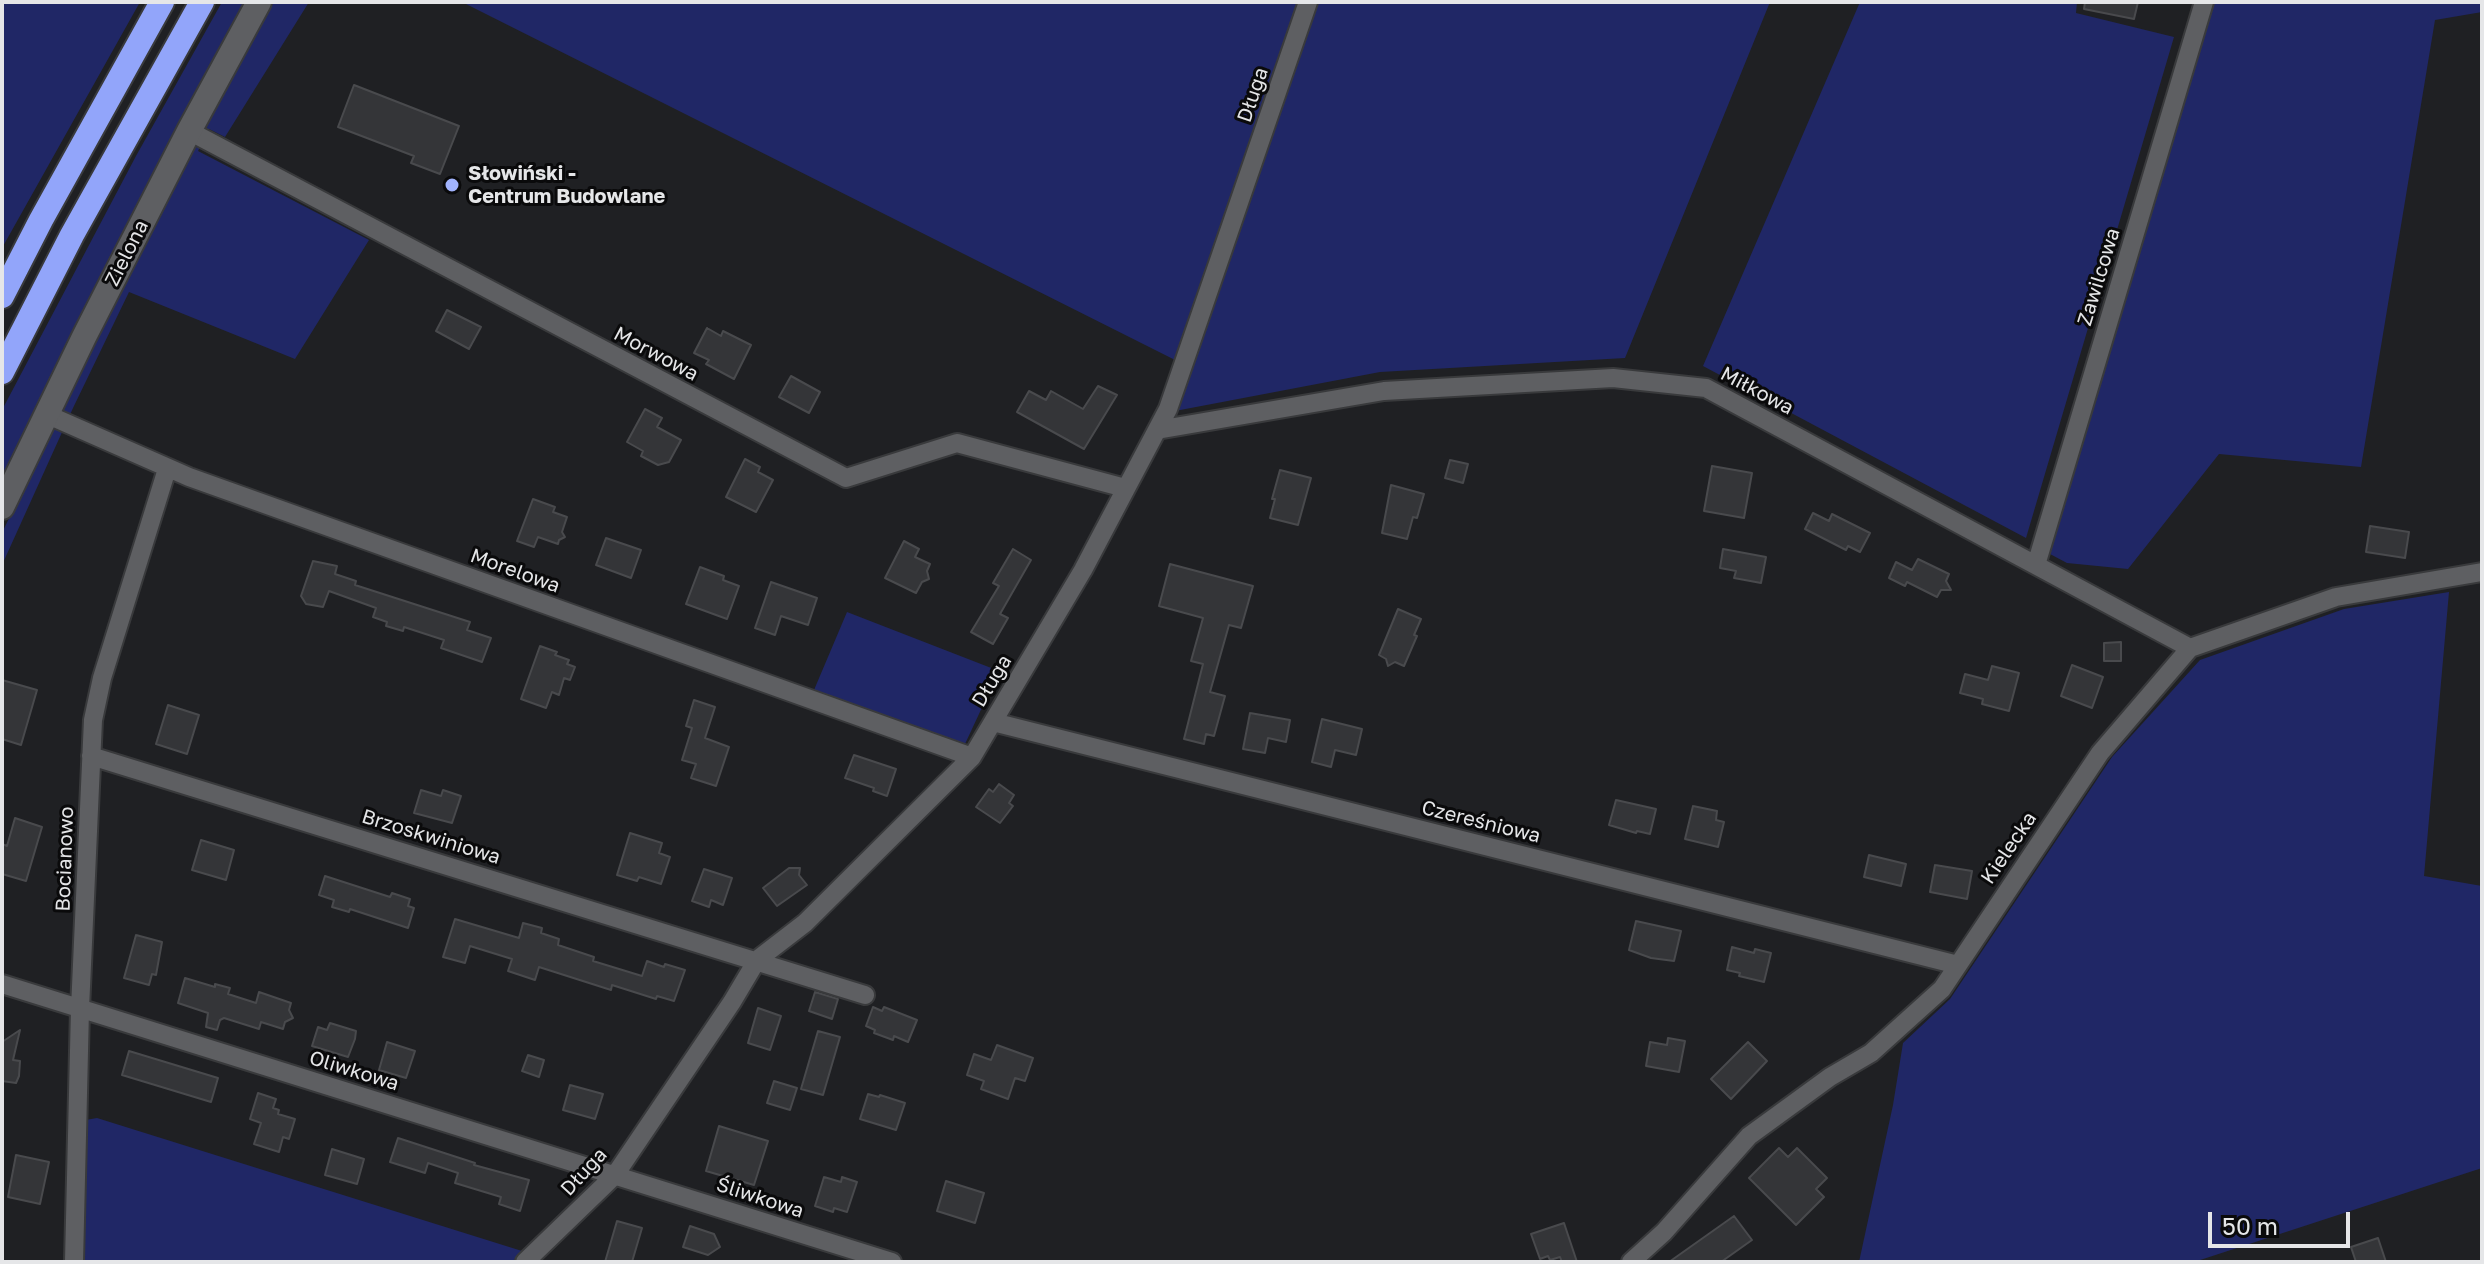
<!DOCTYPE html>
<meta charset="utf-8">
<style>
body{margin:0}
#map{position:relative;width:2484px;height:1264px;overflow:hidden;background:#1f2023;font-family:"Golos Text",sans-serif}
canvas{display:block}
.frame{position:absolute;inset:0;border:4px solid #e5e6e8;pointer-events:none}
.scale{position:absolute;left:2208px;top:1212px;width:142px;height:36px;box-sizing:border-box;border:4px solid #e5e6e8;border-top:0;padding-left:10px;font-size:24px;line-height:28px;white-space:nowrap;color:#e5e6e8;-webkit-text-stroke:6px #0a0a0b;paint-order:stroke}
</style>
<div id="map">
<canvas width="2484" height="1264"></canvas>
<div class="frame"></div>
<div class="scale">50 m</div>
</div>
<script>
const ctx = document.querySelector('canvas').getContext('2d');
ctx.lineJoin = 'round';
function fillPath(path, color) { ctx.fillStyle = color; ctx.fill(path, 'evenodd'); }
const poly = rows => new Path2D(rows.map(r => 'M' + r).join(''));
function stroke(path, color, width, dash) { ctx.strokeStyle = color; ctx.lineWidth = width; ctx.lineCap = dash ? 'butt' : 'round'; ctx.setLineDash(dash || []); ctx.stroke(path); }
function label(font, color, halo, rows, align = 'center') {
  ctx.font = font + ' "Golos Text",sans-serif'; ctx.lineWidth = 6; ctx.setLineDash([]); ctx.textBaseline = 'middle'; ctx.strokeStyle = halo; ctx.fillStyle = color; for (const [text, x, y, turn = 0] of rows) {
    ctx.save(); ctx.translate(x, y); ctx.rotate((+turn || 0) * Math.PI / 180); ctx.textAlign = isNaN(turn) ? turn : align; if (halo) ctx.strokeText(text, 0, 0); ctx.fillText(text, 0, 0); ctx.restore();
  }
}
fillPath(poly([
 [2,2,140,2,2,248],
 [222,2,249,2,2,486,2,410,136,156],
 [274,2,309,2,225,137,209,129,198,151,369,240,295,359,129,292,73,408,2,565,2,533,67,396,207,119],
 [462,2,1770,2,1625,358,1380,372,1175,411,1191,368],
 [1860,2,2077,2,2076,13,2174,37,2026,538,1703,366],
 [2214,2,2482,2,2482,12,2435,20,2361,467,2219,454,2128,569,2067,563,2050,554],
 [2449,592,2424,876,2482,886,2482,1168,2194,1262,1859,1262,1893,1105,1903,1043,1950,999,2112,757,2200,660,2344,609],
 [847,612,999,671,965,744,814,690],
 [97,1118,522,1251,512,1262,81,1262,80,1121]
]), '#202766');
const building = poly([
 [2085,2,2138,2,2134,19,2084,9,2085,2],
 [354,85,459,126,440,174,411,163,414,156,338,127,354,85],
 [447,310,481,327,469,349,436,331,447,310],
 [707,328,721,336,723,331,751,345,734,379,706,364,709,360,694,353,707,328],
 [791,376,820,392,809,413,779,397,791,376],
 [1098,386,1117,395,1084,449,1017,412,1029,391,1046,400,1051,391,1083,409,1098,386],
 [645,409,662,418,657,427,681,440,669,462,658,465,641,456,643,451,627,442,645,409],
 [745,459,760,467,758,472,773,480,756,512,726,497,745,459],
 [1450,460,1468,464,1463,483,1445,478,1450,460],
 [1712,466,1752,473,1744,518,1704,511,1712,466],
 [1280,470,1311,478,1298,525,1270,518,1275,499,1272,499,1280,470],
 [1391,485,1424,494,1417,518,1413,517,1407,539,1382,533,1391,485],
 [533,499,555,507,553,512,567,517,562,532,565,537,559,540,558,544,538,537,534,547,517,541,533,499],
 [1813,513,1829,521,1832,514,1870,533,1860,552,1848,546,1846,550,1805,529,1813,513],
 [2370,526,2409,532,2405,558,2366,552,2370,526],
 [606,538,641,550,631,578,596,565,606,538],
 [904,541,919,549,915,557,930,564,927,571,929,579,922,582,916,593,885,578,904,541],
 [1013,549,1031,560,1000,614,1008,618,993,644,971,632,999,586,993,583,1013,549],
 [1723,549,1766,557,1761,583,1734,578,1736,571,1720,568,1723,549],
 [1918,559,1949,574,1946,581,1951,590,1941,590,1937,597,1907,582,1905,586,1889,578,1896,562,1912,570,1918,559],
 [313,561,337,566,335,574,356,581,355,585,470,622,467,630,491,638,482,662,441,648,444,640,404,627,403,631,386,626,387,622,373,617,376,608,329,591,323,607,306,604,301,596,313,561],
 [1170,564,1253,586,1241,628,1229,625,1210,692,1225,696,1214,736,1206,734,1204,744,1184,739,1203,664,1191,661,1203,618,1159,606,1170,564],
 [700,567,724,576,723,580,739,586,727,619,686,604,700,567],
 [771,582,817,598,808,625,781,616,775,635,755,628,771,582],
 [1398,609,1421,619,1414,635,1417,636,1404,666,1395,662,1388,666,1386,659,1379,655,1398,609],
 [2121,642,2121,661,2104,661,2104,643,2121,642],
 [540,646,557,652,555,655,569,660,567,664,575,667,570,680,564,678,559,695,552,692,546,708,521,699,540,646],
 [2072,665,2103,677,2092,708,2061,696,2072,665],
 [1992,666,2019,673,2009,711,1982,704,1983,699,1960,693,1965,674,1988,680,1992,666],
 [2,680,37,690,21,745,2,739,2,680],
 [694,700,715,707,705,738,729,747,716,786,691,778,696,764,682,760,692,728,686,726,694,700],
 [168,705,199,715,187,754,156,744,168,705],
 [1250,713,1290,720,1286,742,1268,738,1265,753,1243,749,1250,713],
 [1322,719,1362,729,1356,755,1335,750,1331,767,1312,762,1322,719],
 [854,755,896,769,887,796,873,791,874,788,845,778,854,755],
 [999,784,1014,795,1009,803,1013,806,1000,823,976,807,989,789,993,792,999,784],
 [421,790,441,796,443,790,461,796,452,823,414,813,421,790],
 [1616,800,1656,809,1650,834,1637,831,1636,833,1609,825,1616,800],
 [1693,806,1717,811,1716,820,1724,822,1718,847,1685,839,1693,806],
 [15,818,42,827,26,881,2,874,2,844,7,846,15,818],
 [630,833,662,843,659,853,670,857,661,884,639,877,637,881,617,875,630,833],
 [201,840,234,850,226,880,192,870,201,840],
 [1869,855,1906,864,1901,886,1864,877,1869,855],
 [1935,865,1972,871,1967,899,1930,892,1935,865],
 [789,868,800,868,799,875,807,885,777,906,763,888,789,868],
 [704,869,732,878,723,905,711,900,709,907,692,901,704,869],
 [325,876,390,897,392,893,410,899,408,906,414,908,408,928,350,909,349,912,332,907,334,900,319,895,325,876],
 [455,919,519,938,523,923,542,928,541,933,559,939,558,945,594,957,593,961,642,976,647,961,664,967,665,964,685,970,674,1001,657,996,656,999,612,985,611,990,539,967,535,980,508,971,512,959,470,946,465,963,443,957,455,919],
 [1636,921,1681,931,1674,961,1651,958,1629,950,1636,921],
 [136,935,162,942,156,975,152,974,149,985,124,978,136,935],
 [1732,947,1754,953,1755,949,1771,953,1764,982,1739,976,1740,973,1727,970,1732,947],
 [185,978,215,987,215,984,230,988,228,994,256,1003,259,992,291,1003,289,1010,293,1018,285,1022,283,1029,261,1022,259,1029,224,1018,220,1020,217,1030,206,1027,208,1013,178,1003,185,978],
 [815,992,838,999,832,1019,809,1011,815,992],
 [873,1007,882,1011,884,1007,917,1020,908,1042,894,1036,893,1040,874,1033,875,1030,866,1026,873,1007],
 [758,1008,781,1016,770,1050,748,1043,758,1008],
 [330,1023,356,1031,355,1039,348,1057,312,1046,318,1027,327,1030,330,1023],
 [20,1030,13,1060,20,1061,19,1076,16,1083,2,1081,2,1042,20,1030],
 [818,1031,840,1037,823,1095,801,1089,818,1031],
 [1668,1038,1685,1041,1679,1072,1646,1066,1650,1042,1667,1045,1668,1038],
 [387,1042,415,1051,406,1078,379,1070,387,1042],
 [1748,1042,1767,1061,1731,1099,1711,1079,1748,1042],
 [997,1045,1033,1058,1025,1081,1015,1078,1008,1099,981,1089,984,1081,967,1075,974,1054,991,1060,997,1045],
 [129,1051,218,1078,211,1102,122,1075,129,1051],
 [528,1055,544,1060,539,1077,522,1071,528,1055],
 [774,1081,797,1088,790,1110,767,1103,774,1081],
 [570,1085,603,1094,595,1119,563,1110,570,1085],
 [258,1093,276,1099,273,1108,279,1110,278,1114,295,1119,289,1139,283,1137,279,1152,254,1144,261,1123,250,1119,258,1093],
 [868,1094,879,1097,880,1095,905,1103,896,1130,860,1119,868,1094],
 [719,1126,768,1141,754,1185,706,1171,719,1126],
 [398,1138,475,1163,474,1165,529,1180,520,1211,499,1204,501,1197,455,1183,458,1173,428,1163,425,1173,390,1162,398,1138],
 [1779,1148,1788,1157,1797,1148,1827,1178,1816,1189,1824,1197,1796,1225,1749,1178,1779,1148],
 [332,1149,364,1159,357,1184,325,1175,332,1149],
 [16,1155,49,1162,40,1204,8,1197,16,1155],
 [824,1177,841,1182,842,1177,857,1182,847,1212,834,1208,833,1212,815,1206,824,1177],
 [946,1181,984,1193,975,1223,937,1211,946,1181],
 [1734,1216,1752,1240,1721,1262,1669,1262,1734,1216],
 [617,1221,642,1228,632,1262,605,1262,617,1221],
 [1564,1223,1577,1262,1562,1262,1560,1257,1550,1260,1548,1256,1540,1259,1531,1234,1564,1223],
 [690,1226,714,1234,720,1247,708,1255,683,1247,690,1226],
 [2378,1238,2386,1262,2356,1262,2351,1247,2378,1238]
]);
fillPath(building, '#343538');
stroke(building, '#494a4d', 2);
const street = poly([
 [189,131,846,478,957,443,1125,488],
 [48,415,189,477,972,757],
 [1157,430,1384,391,1613,378,1706,388,2190,648],
 [2036,565,2204,2],
 [993,722,1958,965],
 [91,756,865,995],
 [2,984,892,1262],
 [74,1262,80,1009,93,720,102,678,167,469],
 [525,1262,615,1175,732,1002,757,960,805,923,972,757,1083,570,1168,409,1308,2],
 [1631,1262,1664,1232,1749,1136,1830,1077,1871,1053,1942,989,2100,753,2190,648,2336,597,2482,572]
]);
const secondary = poly([
 [2,507,84,337,189,131,259,2]
]);
const highway = poly([
 [2,296,41,220,162,2],
 [2,372,72,235,202,2]
]);
stroke(street, '#393a3c', 22);
stroke(secondary, '#393a3c', 28);
stroke(highway, '#393a3c', 28);
stroke(street, '#5e5f62', 18);
stroke(secondary, '#5e5f62', 24);
stroke(highway, '#92a5fa', 24);
for (const [x, y, r, color] of [
 [452,185,8,"#a1b3fd"]
]) { const dot = new Path2D(); dot.arc(x, y, r, 0, 2 * Math.PI); ctx.fillStyle = color; ctx.fill(dot); stroke(dot, '#0a0a0b', 3); }
label('20px', '#e5e6e8', '#0a0a0b', [
 ["Długa",1253,95,-71],
 ["Zielona",127,253,-63],
 ["Zawilcowa",2099,277,-73],
 ["Morwowa",656,354,28],
 ["Miłkowa",1757,391,28],
 ["Morelowa",515,571,20],
 ["Długa",992,681,-59],
 ["Czereśniowa",1481,822,14],
 ["Brzoskwiniowa",431,837,17],
 ["Kielecka",2009,848,-56],
 ["Bocianowo",65,859,-88],
 ["Oliwkowa",354,1071,17],
 ["Długa",584,1172,-47],
 ["Śliwkowa",760,1198,18]
]);
label('bold 20px', '#e5e6e8', '#0a0a0b', [
 ["Słowiński -",468,174],
 ["Centrum Budowlane",468,197]
], 'left');
</script>
